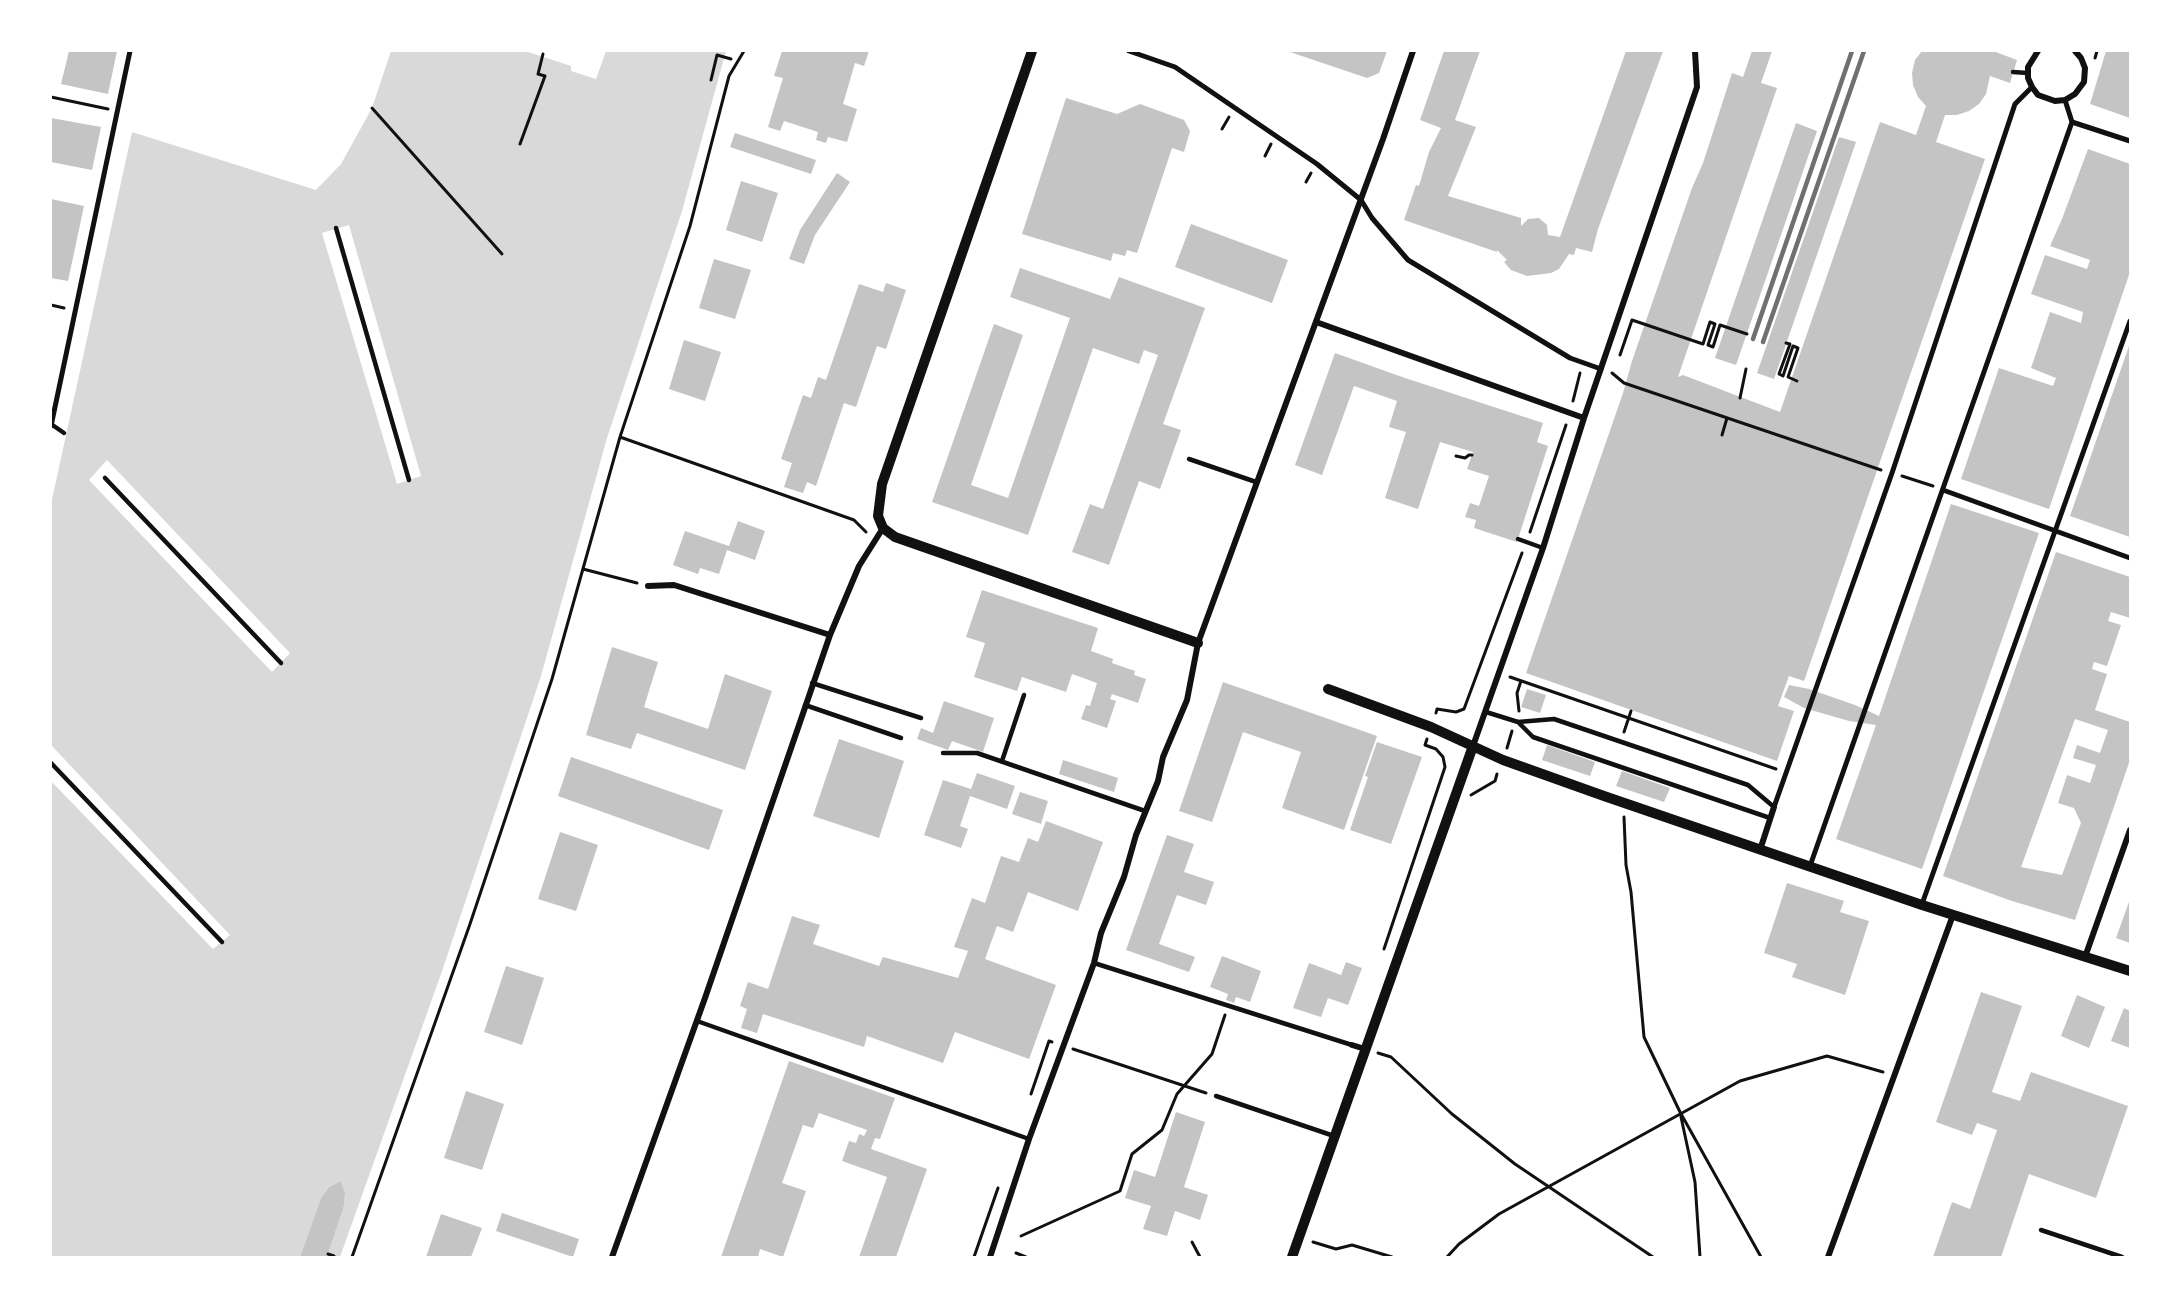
<!DOCTYPE html>
<style>
body{margin:0}
#map{position:relative;width:2181px;height:1308px;overflow:hidden;background:#fff;font-family:"Sofia Sans Condensed",sans-serif}
canvas{display:block}
.frame{position:absolute;inset:0;border:52px solid #fff;pointer-events:none}
</style>
<div id="map">
<canvas width="2181" height="1308"></canvas>
<div class="frame"></div>
</div>
<script>
const ctx = document.querySelector('canvas').getContext('2d');
ctx.lineJoin = 'round';
function fillPath(path, color) { ctx.fillStyle = color; ctx.fill(path, 'evenodd'); }
const poly = rows => new Path2D(rows.map(r => 'M' + r).join(''));
function stroke(path, color, width, dash) { ctx.strokeStyle = color; ctx.lineWidth = width; ctx.lineCap = dash ? 'butt' : 'round'; ctx.setLineDash(dash || []); ctx.stroke(path); }
fillPath(poly([
 [391,51,525,51,571,66,571,71,596,79,606,51,726,51,682,211,607,438,541,676,441,974,340,1257,327,1257,344,1206,345,1193,341,1181,329,1187,321,1198,300,1257,51,1257,51,781,213,949,230,935,51,745,51,504,132,132,316,190,341,164,372,108],
 [349,225,421,476,397,484,322,233],
 [107,460,290,653,272,672,89,480]
]), '#d9d9d9');
fillPath(poly([
 [69,51,117,51,108,94,61,84],
 [782,51,869,51,864,66,855,63,843,104,857,109,847,142,828,137,826,143,816,140,818,132,784,121,780,131,768,127,783,78,774,76],
 [1287,51,1387,51,1379,73,1367,78],
 [1444,51,1480,51,1455,120,1476,127,1448,196,1521,218,1521,226,1528,219,1539,218,1547,225,1548,235,1560,237,1626,51,1663,51,1598,229,1592,252,1576,248,1574,255,1569,254,1559,269,1551,273,1527,276,1511,270,1504,262,1507,260,1497,250,1497,252,1404,220,1416,185,1419,186,1429,152,1441,128,1420,120],
 [1752,51,1772,51,1761,83,1777,88,1678,377,1683,375,1780,412,1880,122,1916,135,1926,106,1918,97,1913,85,1912,73,1915,60,1922,51,1993,51,2017,60,2010,83,1990,76,1986,94,1979,104,1969,111,1957,115,1945,115,1936,142,1985,159,1804,681,1789,676,1778,706,1794,711,1777,761,1526,673,1623,393,1632,361,1692,188,1703,163,1732,73,1743,77],
 [2106,51,2130,51,2130,118,2090,104],
 [1066,98,1117,114,1140,104,1184,120,1190,131,1184,152,1172,148,1137,253,1127,250,1125,256,1113,253,1111,261,1022,234],
 [51,118,101,127,92,170,51,162],
 [1796,123,1817,131,1736,365,1715,358],
 [735,133,816,160,811,174,730,147],
 [1839,137,1856,142,1774,379,1757,373],
 [2088,149,2130,164,2130,272,2049,509,1961,479,1999,368,2053,386,2056,378,2031,368,2050,312,2081,323,2083,312,2031,294,2045,255,2087,269,2090,260,2050,246,2062,219],
 [837,173,850,182,815,235,804,264,789,259,800,230],
 [741,181,778,193,762,242,726,230],
 [51,199,84,206,68,281,51,278],
 [1191,224,1288,260,1272,303,1175,267],
 [714,259,751,270,735,319,699,308],
 [1020,268,1110,299,1119,277,1205,308,1163,424,1181,430,1160,489,1139,481,1109,565,1072,552,1090,504,1103,509,1158,355,1144,350,1139,364,1093,348,1028,535,932,502,994,324,1023,335,971,485,1008,498,1070,318,1010,297],
 [886,283,906,290,886,349,877,346,856,407,844,403,816,486,807,482,803,493,784,487,792,463,781,459,803,395,811,398,818,377,826,380,859,284,883,292],
 [684,340,721,352,705,401,669,389],
 [2130,343,2130,537,2070,516],
 [1335,353,1405,378,1543,423,1537,442,1548,446,1517,542,1474,528,1476,520,1465,517,1470,503,1479,506,1489,476,1467,469,1473,452,1440,442,1418,509,1385,498,1406,432,1389,427,1397,401,1354,386,1322,475,1295,465],
 [1951,504,2039,533,1922,869,1836,839,1876,725,1849,721,1804,708,1784,697,1789,685,1809,689,1855,705,1879,716],
 [738,521,765,531,755,560,727,550,719,574,700,568,698,574,673,565,685,531,729,546],
 [2056,552,2130,577,2130,618,2111,612,2108,621,2121,625,2107,666,2094,662,2092,669,2107,674,2095,710,2130,722,2130,760,2075,920,2009,900,1943,876],
 [2075,719,2108,730,2100,753,2077,745,2073,758,2096,765,2090,783,2067,775,2058,803,2074,808,2081,823,2062,875,2021,867],
 [982,590,1098,628,1091,651,1113,659,1112,663,1135,671,1134,675,1146,679,1138,703,1112,694,1110,699,1116,701,1107,728,1081,719,1086,705,1090,706,1097,683,1072,674,1066,692,1022,677,1017,691,974,677,985,643,966,637],
 [612,647,658,662,644,707,708,729,725,674,772,691,745,770,637,733,631,749,586,735],
 [1223,682,1377,736,1344,830,1282,808,1301,752,1243,732,1212,822,1179,811],
 [1527,689,1546,695,1540,713,1521,707],
 [944,701,994,718,983,752,952,741,948,750,917,739,921,728,933,733],
 [839,739,904,761,879,838,813,816],
 [1377,742,1422,757,1391,844,1350,830,1368,777,1365,776],
 [1547,745,1595,762,1590,776,1542,760],
 [571,757,723,810,709,850,558,796],
 [1063,760,1118,778,1114,792,1059,774],
 [1622,771,1670,788,1664,802,1616,786],
 [977,773,1015,786,1007,809,970,796,960,826,968,829,961,848,924,835,943,780,971,789],
 [1020,792,1048,801,1041,824,1012,814],
 [1046,821,1103,842,1078,911,1028,892,1013,932,997,926,985,959,1056,985,1029,1059,955,1032,943,1063,867,1036,864,1047,763,1014,757,1033,741,1028,747,1009,740,1006,748,982,768,989,792,916,820,925,813,944,879,966,883,957,958,978,968,951,954,947,972,898,985,903,1001,856,1019,862,1028,838,1038,842],
 [560,832,598,845,576,911,538,899],
 [1167,835,1194,844,1184,872,1214,882,1206,905,1177,895,1159,944,1195,957,1189,972,1126,950],
 [1787,883,1844,901,1840,912,1869,921,1845,995,1792,977,1797,964,1764,953],
 [2130,899,2130,943,2116,938],
 [1222,956,1261,971,1250,1002,1236,997,1234,1003,1226,1000,1228,994,1210,987],
 [1346,962,1362,968,1348,1005,1328,998,1321,1017,1293,1008,1309,963,1341,975],
 [506,966,544,978,522,1045,484,1032],
 [1981,992,2022,1006,1992,1092,2020,1101,2031,1072,2128,1106,2096,1198,2029,1174,2001,1257,1933,1257,1952,1202,1970,1209,1997,1130,1977,1123,1972,1135,1936,1122],
 [2077,995,2105,1007,2089,1048,2061,1036],
 [2124,1008,2130,1011,2130,1048,2111,1041],
 [789,1061,895,1098,880,1139,875,1138,871,1149,927,1169,896,1257,859,1257,887,1177,842,1161,849,1141,856,1143,859,1134,864,1136,867,1130,819,1113,813,1128,803,1125,782,1183,806,1191,783,1257,760,1249,758,1257,721,1257],
 [466,1091,504,1104,482,1170,444,1158],
 [1176,1112,1205,1122,1184,1187,1208,1195,1200,1220,1175,1211,1167,1236,1143,1229,1151,1206,1125,1198,1134,1170,1155,1177],
 [341,1181,345,1193,344,1206,327,1257,300,1257,321,1198,329,1187],
 [502,1213,579,1239,573,1257,496,1231],
 [441,1214,482,1228,471,1257,426,1257]
]), '#c4c4c4');
stroke(poly([
 [2095,58,2097,51],
 [711,80,717,55,731,59],
 [51,97,108,109],
 [372,108,502,254],
 [1222,129,1229,117],
 [520,144,545,76,538,74,543,54],
 [1265,156,1271,144],
 [1306,182,1311,173],
 [51,305,64,308],
 [1786,343,1790,344,1779,374,1783,376,1793,346,1798,348,1788,377,1797,381],
 [1620,355,1632,320,1703,344,1710,322,1715,324,1708,345,1713,347,1720,325,1747,334],
 [1612,373,1624,383,1881,470],
 [1740,398,1746,369],
 [1573,401,1580,373],
 [1722,435,1727,418],
 [620,437,854,520,866,532],
 [1456,456,1465,458,1469,455,1472,455],
 [1902,476,1933,486],
 [1530,532,1566,425],
 [583,569,637,583],
 [1510,677,1776,769],
 [1519,711,1517,693,1521,681],
 [1436,713,1437,709,1456,712,1464,709,1522,553],
 [1624,732,1631,711],
 [1507,748,1512,731],
 [1471,795,1495,781,1497,774],
 [1624,817,1626,865,1631,892,1644,1037,1680,1112,1761,1257],
 [1384,949,1445,767,1443,757,1436,749,1425,745,1427,739],
 [1073,1049,1206,1093],
 [1378,1053,1391,1057,1452,1114,1515,1164,1653,1257],
 [1031,1094,1049,1041,1052,1042],
 [1681,1117,1695,1182,1700,1257],
 [1021,1236,1120,1191,1132,1154,1162,1130,1177,1094,1212,1054,1225,1015],
 [1192,1242,1200,1257],
 [1313,1242,1336,1249,1352,1245,1392,1257],
 [1016,1253,1026,1257],
 [328,1254,334,1256],
 [352,1257,470,924,552,679,620,437,690,226,729,76,744,51],
 [974,1257,998,1188],
 [1447,1257,1459,1244,1499,1214,1740,1081,1827,1056,1883,1072]
]), '#111', 3);
stroke(poly([
 [2013,72,2028,73],
 [336,228,409,480],
 [51,424,64,433],
 [1189,459,1256,482],
 [105,478,281,663],
 [1518,539,1543,548],
 [812,683,921,718],
 [805,705,901,738],
 [1486,712,1518,722,1554,719,1748,785,1774,807],
 [1518,722,1533,737,1770,818],
 [943,753,977,753,1145,811],
 [1002,761,1024,695],
 [51,763,222,942],
 [1094,963,1352,1045],
 [697,1021,1029,1139],
 [1216,1096,1334,1136],
 [2041,1230,2122,1257]
]), '#111', 4.5);
stroke(poly([
 [1129,51,1175,67,1317,164,1361,200,1372,218,1408,260,1570,358,1601,369],
 [2072,122,2130,141],
 [51,426,130,51],
 [1943,490,2130,558],
 [1774,807,1892,473,2015,104,2032,87],
 [1810,866,2072,122,2065,100],
 [1922,904,2130,321]
]), '#111', 5);
stroke(poly([
 [2038,51,2028,67,2028,78,2032,87,2038,95,2055,101,2065,100,2075,94,2084,82,2085,68,2081,58,2075,51],
 [1316,322,1584,418],
 [648,586,674,585,830,635],
 [1473,746,1543,548,1584,418,1697,87,1695,51],
 [1760,850,1774,807],
 [2085,957,2130,830],
 [1352,1045,1365,1049],
 [612,1257,705,998,830,635,859,566,883,528],
 [990,1257,1029,1139,1094,963,1101,933,1124,877,1136,835,1158,781,1163,757,1187,700,1198,643,1383,139,1413,51],
 [1828,1257,1953,915]
]), '#111', 6);
stroke(poly([
 [1032,51,882,484,878,516,883,528,895,537,1198,643],
 [1328,689,1431,727,1503,760,1604,796,1922,905,2130,971],
 [1292,1257,1473,746]
]), '#111', 10);
stroke(poly([
 [1753,339,1852,51],
 [1763,342,1864,51]
]), '#707070', 4.5);
</script>
